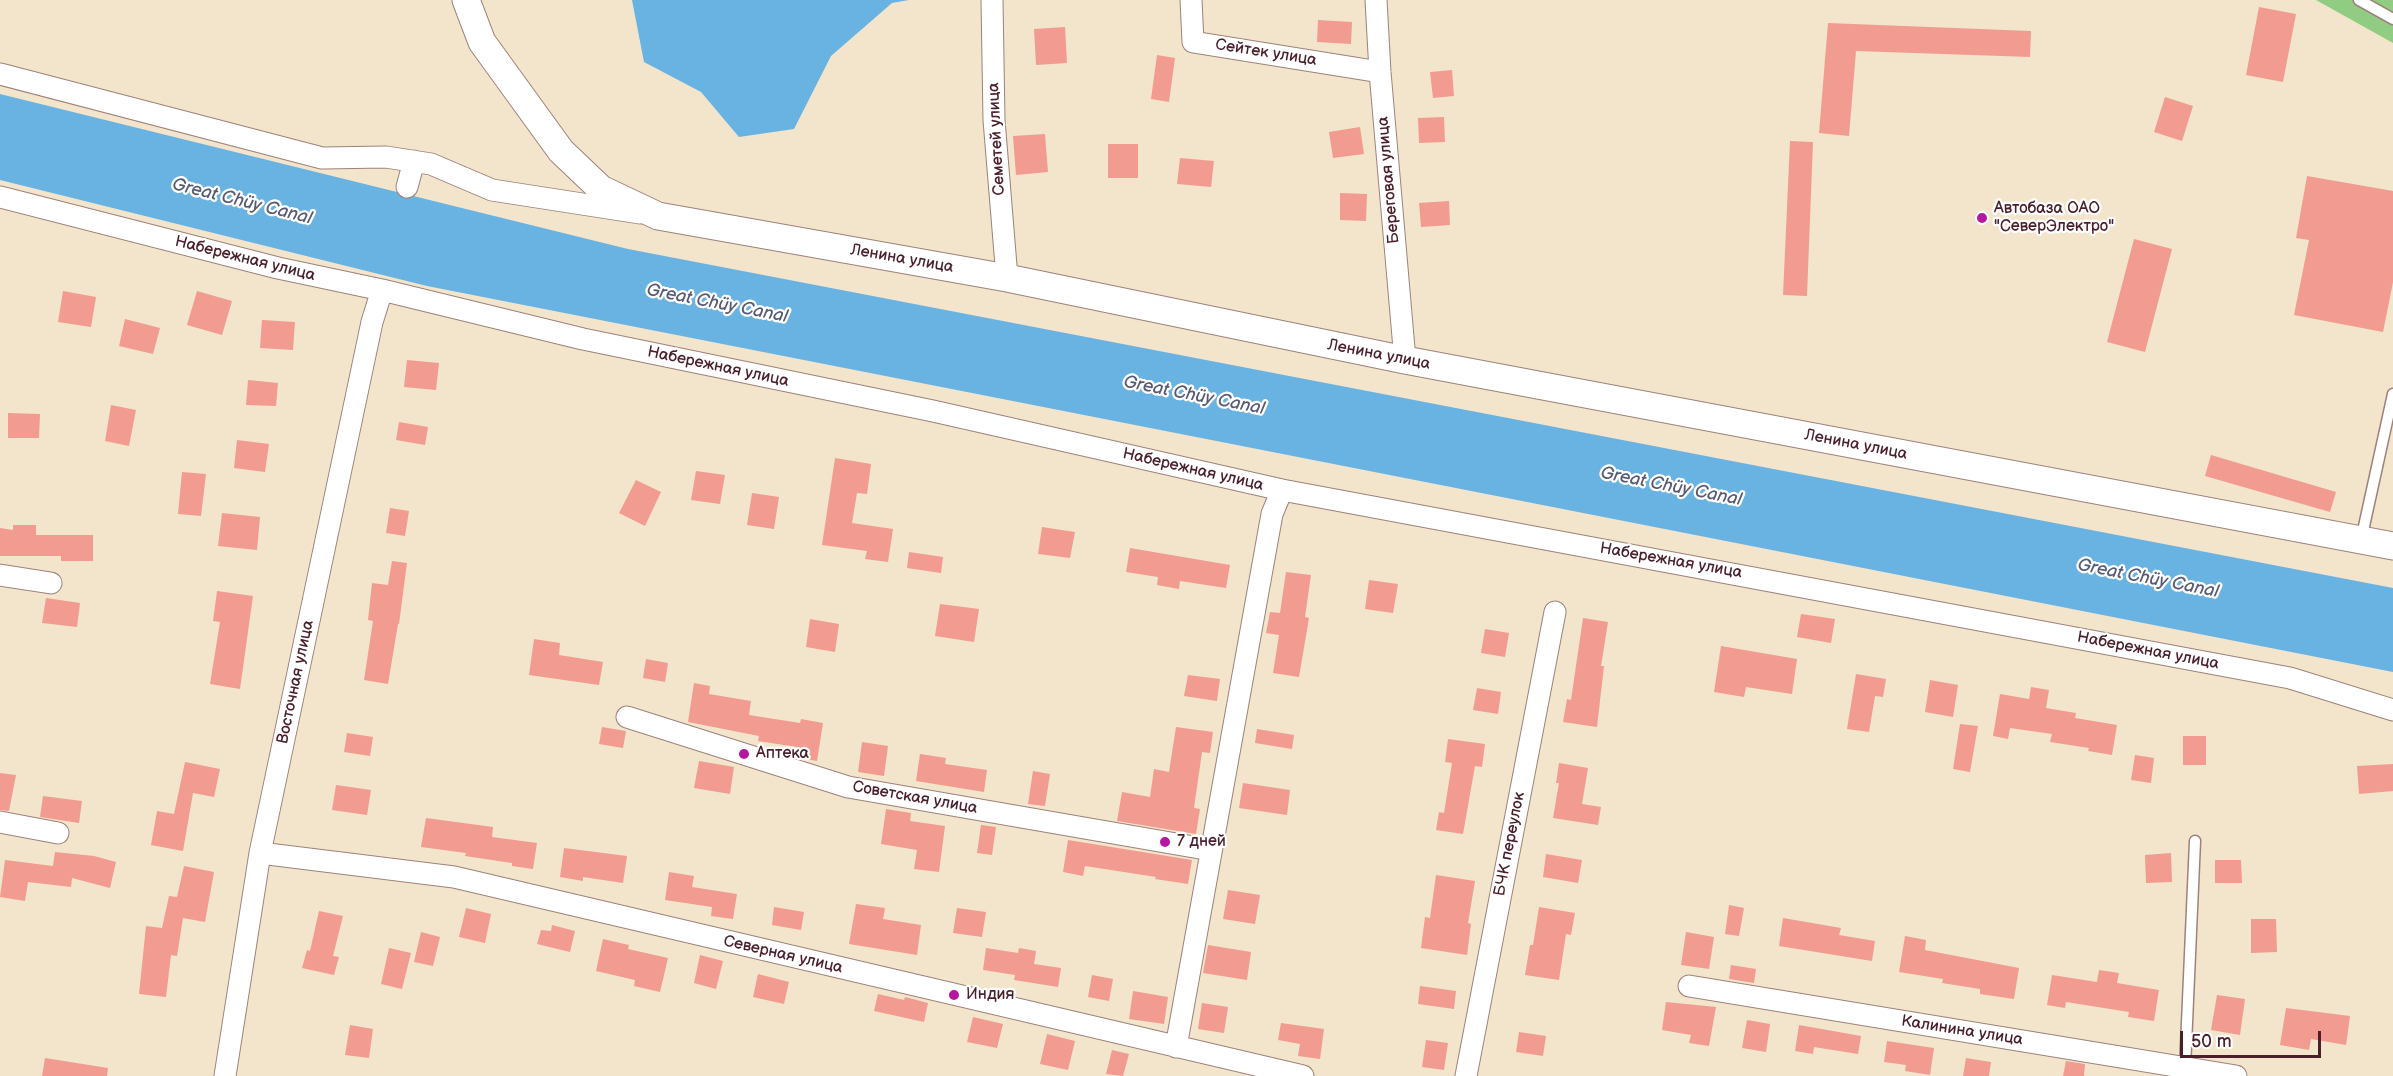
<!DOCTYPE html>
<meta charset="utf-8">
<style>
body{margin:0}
#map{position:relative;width:2393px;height:1076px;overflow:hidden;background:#f2e5cb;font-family:"Balsamiq Sans",sans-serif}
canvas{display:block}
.scale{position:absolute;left:2180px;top:1031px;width:141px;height:27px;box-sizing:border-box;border:3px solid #4a1f2b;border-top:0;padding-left:8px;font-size:18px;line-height:21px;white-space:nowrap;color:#4a1f2b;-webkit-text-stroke:4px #fff;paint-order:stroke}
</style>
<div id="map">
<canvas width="2393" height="1076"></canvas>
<div class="scale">50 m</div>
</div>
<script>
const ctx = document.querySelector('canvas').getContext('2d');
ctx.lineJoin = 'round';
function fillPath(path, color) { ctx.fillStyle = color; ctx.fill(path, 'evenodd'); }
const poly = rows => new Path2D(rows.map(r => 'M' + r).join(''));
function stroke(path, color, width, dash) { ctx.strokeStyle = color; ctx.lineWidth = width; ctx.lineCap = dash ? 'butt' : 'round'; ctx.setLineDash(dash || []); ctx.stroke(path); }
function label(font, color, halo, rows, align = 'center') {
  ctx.font = font + ' "Balsamiq Sans",sans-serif'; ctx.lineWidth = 4.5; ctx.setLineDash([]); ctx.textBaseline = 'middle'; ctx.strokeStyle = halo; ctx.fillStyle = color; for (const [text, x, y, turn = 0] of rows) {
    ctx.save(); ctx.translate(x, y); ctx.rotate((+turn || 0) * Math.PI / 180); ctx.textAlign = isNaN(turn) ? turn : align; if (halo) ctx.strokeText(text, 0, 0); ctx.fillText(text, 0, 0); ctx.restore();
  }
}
fillPath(poly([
 [2316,0,2393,0,2393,43]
]), '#90cd82');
fillPath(poly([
 [632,0,909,0,892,3,831,56,794,129,739,137,701,92,644,62],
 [0,94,628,249,2393,588,2393,672,427,286,0,180]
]), '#69b3e2');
fillPath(poly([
 [2259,7,2296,14,2283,82,2246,75],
 [1318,20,1352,22,1351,44,1317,42],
 [1828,23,2031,31,2030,57,1856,51,1849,136,1819,133],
 [1065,27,1067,63,1036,65,1034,29],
 [1157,55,1175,58,1169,102,1151,99],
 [1452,70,1454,96,1433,98,1430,72],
 [2165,97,2193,106,2182,141,2154,132],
 [1444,117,1445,142,1419,143,1418,118],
 [1360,127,1364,154,1333,158,1329,132],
 [1045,134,1048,172,1016,175,1013,136],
 [1790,141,1813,142,1807,296,1783,295],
 [1108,144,1138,144,1138,178,1108,178],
 [1180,158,1214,161,1211,187,1177,184],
 [2307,176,2393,191,2393,282,2383,332,2294,315,2309,240,2296,238],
 [1340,193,1367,194,1366,221,1340,220],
 [1449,201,1450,225,1421,227,1419,203],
 [2134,239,2172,249,2145,352,2107,342],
 [63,291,96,297,91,327,58,322],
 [197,291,232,301,222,335,187,325],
 [125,319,160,328,153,354,119,346],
 [262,320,295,322,293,350,260,348],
 [407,360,439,363,436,390,404,387],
 [248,380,278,383,276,406,246,405],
 [111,405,136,410,129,446,105,441],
 [8,413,40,414,39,438,8,438],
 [399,422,428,427,425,445,396,440],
 [237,440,269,444,265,472,234,468],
 [2211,455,2336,492,2330,512,2205,476],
 [835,458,871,464,867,494,857,493,852,523,893,529,888,562,865,559,867,551,822,545],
 [696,471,725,475,720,504,691,500],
 [182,472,206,474,201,516,178,514],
 [636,480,661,492,645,526,619,513],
 [752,493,779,497,774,529,747,525],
 [390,508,409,511,405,536,386,533],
 [222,513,260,517,257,550,218,546],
 [13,525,36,525,36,535,93,535,93,561,61,561,61,556,0,556,0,528,13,530],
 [1042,527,1075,532,1070,558,1038,554],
 [1130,548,1230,565,1226,588,1180,581,1179,589,1157,585,1158,577,1126,572],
 [909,552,943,557,941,573,907,568],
 [392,561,407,563,399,624,398,624,388,684,364,680,373,621,368,620,372,583,388,585],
 [1286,572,1311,575,1305,617,1309,618,1299,677,1273,673,1279,635,1266,633,1270,612,1280,613],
 [1369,580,1398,584,1393,613,1365,609],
 [217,591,253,596,240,689,210,684,220,622,213,621],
 [46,598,80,603,77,627,42,623],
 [940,604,979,609,974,642,935,636],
 [1801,614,1835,619,1831,643,1797,637],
 [1583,618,1608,622,1601,666,1604,666,1597,727,1563,722,1567,699,1571,700],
 [810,619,839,624,835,652,806,647],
 [1485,629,1509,633,1505,657,1481,653],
 [534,639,560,643,559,655,603,662,599,685,529,675],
 [1721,646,1797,659,1792,694,1746,687,1744,697,1714,692],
 [646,659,668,663,665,682,643,678],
 [1856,674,1886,679,1883,697,1875,696,1869,732,1847,729],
 [1188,675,1220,679,1217,701,1184,696],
 [1930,680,1958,685,1953,717,1925,712],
 [694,683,710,686,709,694,751,701,749,715,800,723,801,719,823,723,817,761,795,757,797,747,758,741,759,736,688,722],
 [2031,687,2049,690,2046,708,2076,713,2075,718,2117,725,2112,755,2088,751,2089,748,2050,742,2052,734,2010,728,2008,739,1993,736,2000,694,2029,699],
 [1477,688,1501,692,1498,714,1473,710],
 [1960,724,1978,726,1970,772,1953,769],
 [602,727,626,731,623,748,599,744],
 [1176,727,1213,732,1210,753,1202,752,1194,808,1200,809,1196,834,1117,821,1122,792,1150,797,1154,769,1169,772],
 [1257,729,1294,735,1292,749,1255,743],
 [347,733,373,737,370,756,344,752],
 [2183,736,2206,736,2206,765,2183,765],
 [1448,739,1485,744,1482,767,1475,766,1463,834,1436,830,1439,812,1444,813,1452,763,1445,762],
 [862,742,888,746,884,776,858,772],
 [920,754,946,758,945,764,987,770,984,792,916,781],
 [2135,755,2154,758,2151,783,2131,780],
 [699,761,734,767,730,794,694,788],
 [185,762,220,769,214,797,193,793,183,851,151,845,157,811,174,814],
 [1559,763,1588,768,1582,804,1601,807,1598,825,1553,818,1559,783,1556,783],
 [2393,764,2393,791,2359,794,2357,766],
 [1033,771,1050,774,1045,806,1028,804],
 [0,773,16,775,9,811,0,810],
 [1243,783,1290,790,1287,815,1239,808],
 [336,785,371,790,367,815,332,810],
 [43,796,82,801,79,823,40,817],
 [886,809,911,813,910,821,945,826,939,872,914,869,917,850,881,844],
 [426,818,493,827,492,837,537,843,533,869,512,866,512,863,465,856,466,853,421,847],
 [981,825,996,827,992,855,977,853],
 [1068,840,1192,860,1188,884,1155,879,1156,877,1085,866,1083,876,1063,872],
 [564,848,627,856,623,883,583,877,583,881,560,877],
 [55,852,94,856,116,862,110,888,72,878,71,887,28,882,25,901,0,897,5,860,53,866],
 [2171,853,2172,882,2146,883,2145,855],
 [1546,854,1582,860,1578,883,1543,877],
 [2215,860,2241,860,2242,883,2215,883],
 [184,866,214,872,205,922,183,918,177,956,171,955,166,997,139,994,146,926,162,928,169,896,177,897],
 [669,872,694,876,692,887,737,894,733,919,711,916,712,907,665,900],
 [1436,875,1475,881,1468,923,1471,924,1467,955,1421,948,1425,917,1430,918],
 [1228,890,1260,895,1255,924,1223,919],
 [856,904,885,908,883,919,921,925,917,955,849,944],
 [1729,905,1744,908,1739,936,1725,934],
 [774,907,804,912,801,930,772,925],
 [1539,907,1575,913,1571,935,1566,934,1559,980,1525,975,1530,945,1533,945],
 [466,908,491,914,485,943,459,937],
 [957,908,986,912,982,937,953,933],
 [319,911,343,916,333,956,339,957,334,975,302,968,307,950,310,951],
 [1783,918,1841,928,1839,935,1875,941,1872,961,1779,946],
 [2251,919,2276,919,2277,952,2251,953],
 [552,925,575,931,570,952,537,944,541,930,551,931],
 [421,932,440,937,433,966,414,962],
 [1686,932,1714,937,1709,969,1681,965],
 [1905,936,1926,940,1925,950,2019,968,2014,999,1980,994,1980,989,1942,983,1943,979,1899,972],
 [603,939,629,945,628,949,668,958,660,992,634,986,635,980,596,971],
 [1208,945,1251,952,1247,980,1203,973],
 [389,948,411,953,402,989,381,984],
 [986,948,1018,953,1019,948,1036,951,1034,964,1061,968,1058,987,1014,980,1015,975,983,970],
 [700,955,723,961,716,989,694,983],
 [1731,965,1756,969,1754,983,1729,979],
 [2099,970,2119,973,2117,983,2159,990,2154,1021,2128,1017,2129,1012,2066,1002,2065,1008,2047,1005,2052,975,2097,982],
 [758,974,789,982,784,1004,753,997],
 [1092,975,1113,979,1109,1001,1088,997],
 [1420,986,1456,991,1454,1009,1418,1004],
 [1133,991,1168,997,1164,1024,1129,1019],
 [878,994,904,1000,905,997,928,1003,924,1022,874,1011],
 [2217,995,2245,999,2240,1035,2211,1030],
 [1666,1002,1716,1007,1709,1046,1689,1043,1691,1035,1662,1030],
 [1202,1003,1228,1007,1224,1033,1198,1029],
 [2286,1008,2350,1016,2346,1045,2311,1039,2309,1050,2280,1045],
 [973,1017,1003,1024,997,1048,967,1042],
 [1747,1020,1770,1024,1766,1052,1742,1048],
 [1281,1023,1324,1029,1320,1059,1298,1056,1300,1044,1278,1040],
 [350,1025,373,1029,369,1058,345,1055],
 [1799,1025,1861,1036,1858,1054,1814,1047,1813,1054,1795,1051],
 [1519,1032,1546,1036,1543,1056,1516,1052],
 [1047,1034,1075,1041,1068,1070,1040,1064],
 [1426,1040,1448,1043,1444,1070,1422,1067],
 [1887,1041,1934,1048,1930,1075,1905,1071,1906,1065,1884,1062],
 [1112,1050,1129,1054,1123,1076,1106,1074],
 [45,1058,108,1068,107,1076,42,1076],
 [1966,1058,1991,1062,1989,1076,1963,1076],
 [2066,1061,2085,1064,2084,1076,2063,1076]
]), '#f29b90');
const service = poly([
 [2359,0,2393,19],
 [2361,540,2393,394],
 [2185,1068,2195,841]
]);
const minor = poly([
 [992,0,994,120,1007,278],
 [1191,0,1193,42,1380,72],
 [1376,0,1380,72,1405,360],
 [0,74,322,158,386,157,431,164,492,190,640,213],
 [407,187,414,161],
 [0,197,278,268,382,290,583,339,933,411,1282,490,2290,678,2393,710],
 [0,575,51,583],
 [627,717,848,787,1211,850],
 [0,822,58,833],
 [260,853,454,877,1303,1076],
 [1689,986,2236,1076],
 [1176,1047,1272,514,1282,490],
 [225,1076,260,853,372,322,382,290],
 [1466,1076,1555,612]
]);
const tertiary = poly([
 [466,0,482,42,561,151,601,189,658,216,1007,278,1405,360,2393,546]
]);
stroke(service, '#9e827b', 13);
stroke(minor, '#9e827b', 23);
stroke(tertiary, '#9e827b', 29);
stroke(service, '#fff', 10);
stroke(minor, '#fff', 21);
stroke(tertiary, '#fff', 27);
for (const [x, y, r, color] of [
 [1982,218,6,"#b5179e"],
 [744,754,6,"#b5179e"],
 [1165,842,6,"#b5179e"],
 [954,995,6,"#b5179e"]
]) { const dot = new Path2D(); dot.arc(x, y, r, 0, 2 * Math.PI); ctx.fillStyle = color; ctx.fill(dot); stroke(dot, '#fff', 2); }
label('16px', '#4a1f2b', '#fff', [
 ["Сейтек улица",1266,53,9],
 ["Семетей улица",997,139,-93],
 ["Береговая улица",1389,180,-95],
 ["Набережная улица",245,259,14],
 ["Ленина улица",902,259,10],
 ["Ленина улица",1379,355,11],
 ["Набережная улица",718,367,12],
 ["Ленина улица",1856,445,11],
 ["Набережная улица",1193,470,13],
 ["Набережная улица",1671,561,10],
 ["Набережная улица",2148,651,11],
 ["Восточная улица",296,682,-78],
 ["Советская улица",915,798,10],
 ["БЧК переулок",1510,844,-79],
 ["Северная улица",783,955,13],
 ["Калинина улица",1962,1031,9]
]);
label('16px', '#4a1f2b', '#fff', [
 ["Автобаза ОАО",1994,209],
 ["\"СеверЭлектро\"",1994,227],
 ["Аптека",756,754],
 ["7 дней",1177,842],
 ["Индия",966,995]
], 'left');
label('italic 18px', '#565a74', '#fff', [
 ["Great Chüy Canal",242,202,14],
 ["Great Chüy Canal",717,304,11],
 ["Great Chüy Canal",1194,396,11],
 ["Great Chüy Canal",1671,487,11],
 ["Great Chüy Canal",2148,579,11]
]);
</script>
